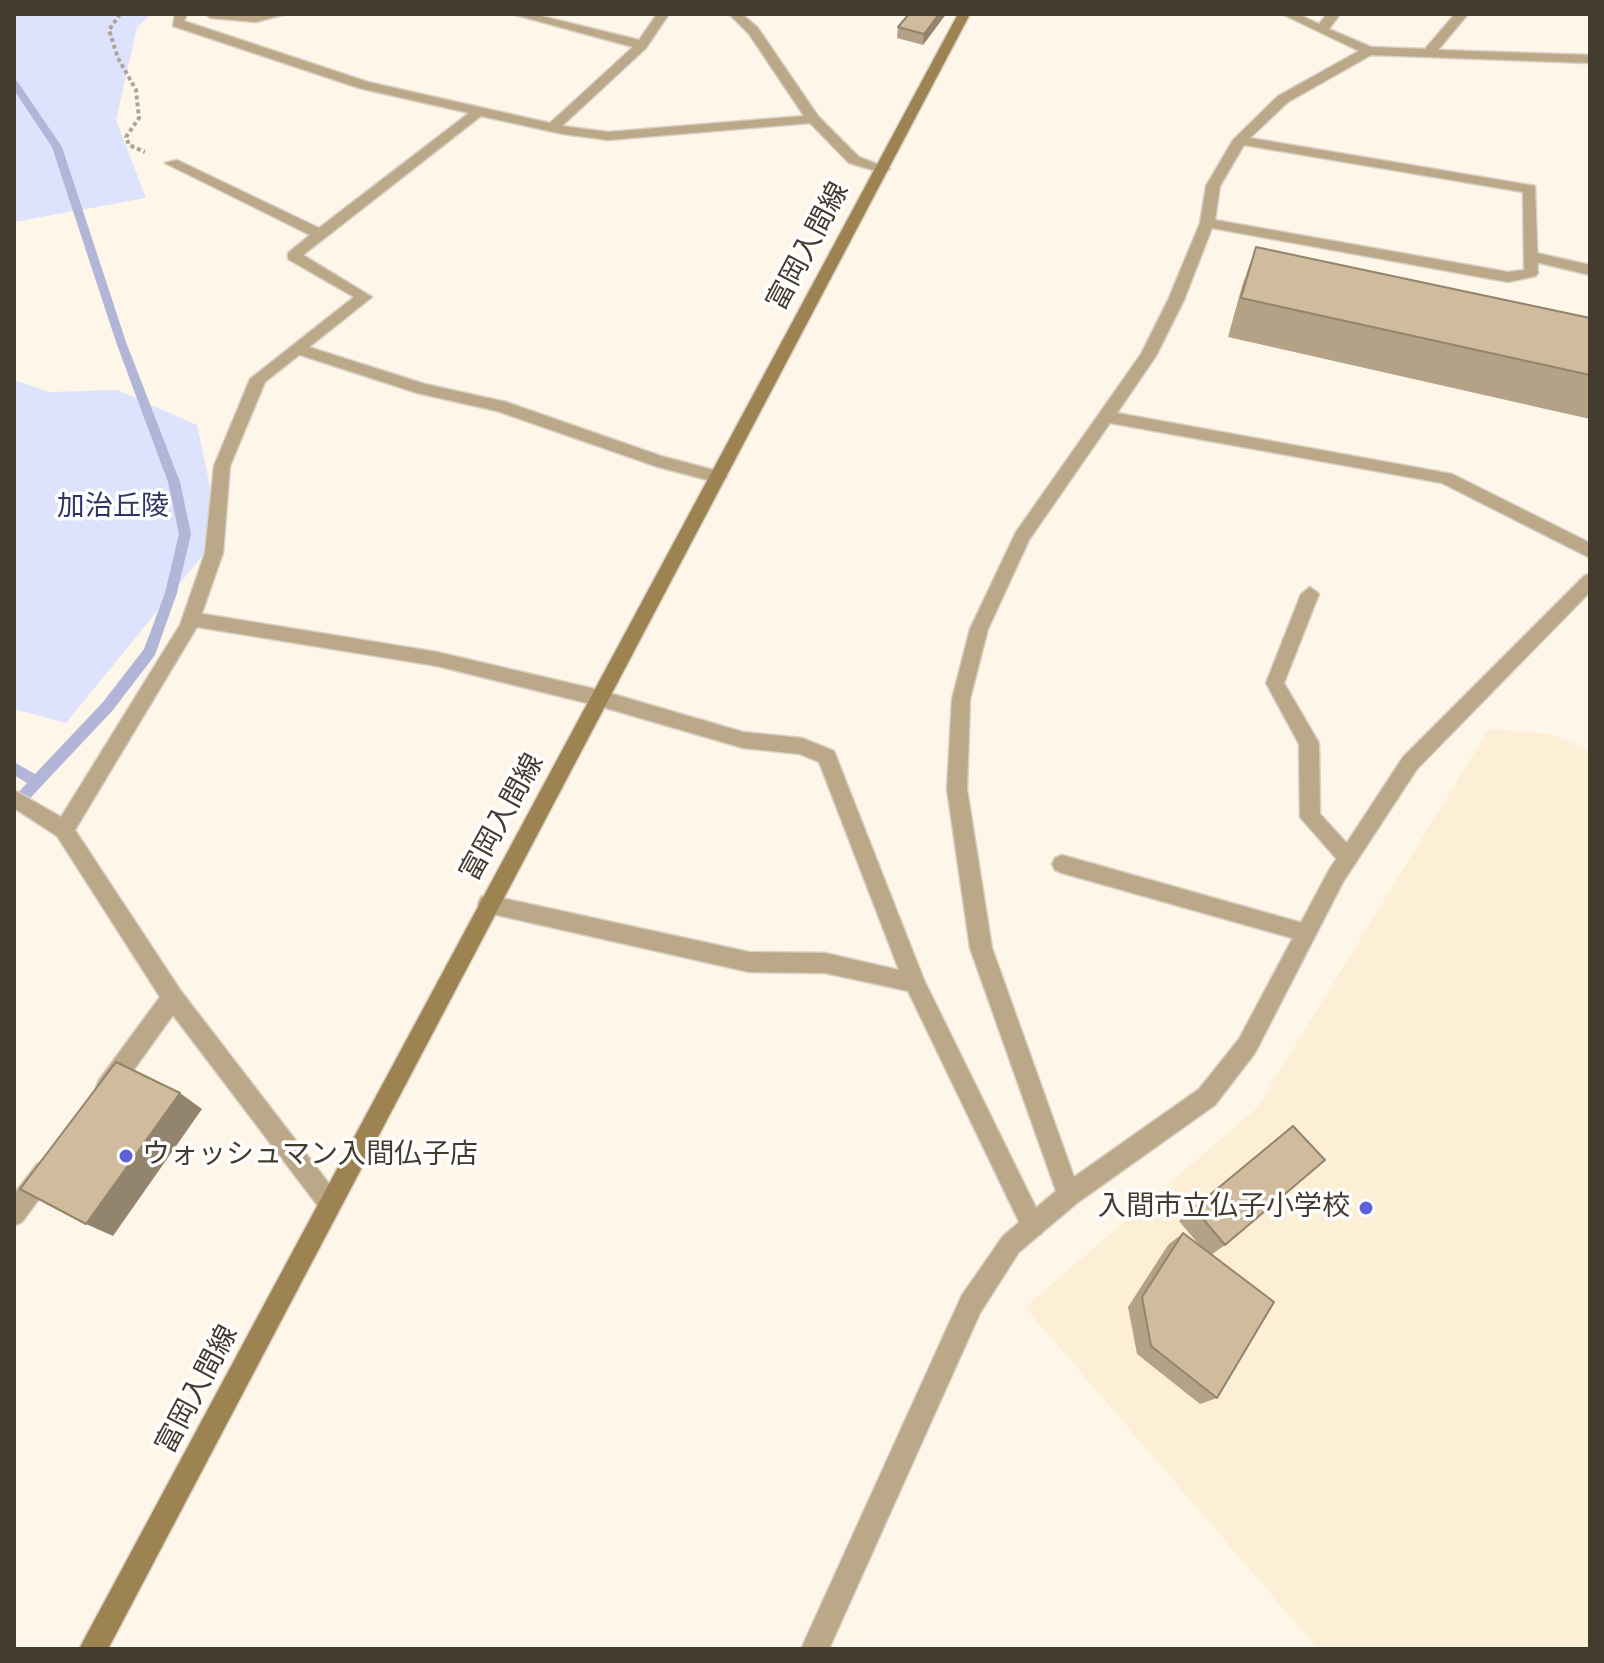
<!DOCTYPE html>
<meta charset="utf-8">
<style>
body{margin:0}
#map{position:relative;width:1604px;height:1663px;overflow:hidden;background:#fef6e9;font-family:"Varela Round",sans-serif}
canvas{display:block}
.frame{position:absolute;inset:0;border:16px solid #433b2e;pointer-events:none}
</style>
<div id="map">
<canvas width="1604" height="1663"></canvas>
<div class="frame"></div>
</div>
<script>
const ctx = document.querySelector('canvas').getContext('2d');
ctx.lineJoin = 'round';
function fillPath(path, color) { ctx.fillStyle = color; ctx.fill(path, 'evenodd'); }
const poly = rows => new Path2D(rows.map(r => 'M' + r).join(''));
function stroke(path, color, width, dash) { ctx.strokeStyle = color; ctx.lineWidth = width; ctx.lineCap = dash ? 'butt' : 'round'; ctx.setLineDash(dash || []); ctx.stroke(path); }
function label(font, color, halo, rows, align = 'center') {
  ctx.font = font + ' "Varela Round","Noto Sans JP",sans-serif'; ctx.lineWidth = 7; ctx.setLineDash([]); ctx.textBaseline = 'middle'; ctx.strokeStyle = halo; ctx.fillStyle = color; for (const [text, x, y, turn = 0] of rows) {
    ctx.save(); ctx.translate(x, y); ctx.rotate((+turn || 0) * Math.PI / 180); ctx.textAlign = isNaN(turn) ? turn : align; if (halo) ctx.strokeText(text, 0, 0); ctx.fillText(text, 0, 0); ctx.restore();
  }
}
fillPath(poly([
 [1489,729,1550,734,1590,751,1590,1649,1318,1649,1025,1307,1257,1108]
]), '#fdeed6');
fillPath(poly([
 [14,14,151,14,137,27,116,120,146,198,14,222],
 [14,380,49,392,117,390,197,425,220,534,66,723,14,709]
]), '#dde2fd');
fillPath(poly([
 [14,80,17,81,62,147,126,342,180,482,191,534,177,593,155,655,113,710,19,810,14,812,14,797,27,783,14,775,14,762,35,774,103,702,144,649,165,593,179,534,168,482,116,342,52,147,14,90,14,80]
]), '#b1b6d8');
const service = poly([
 [1532,252,1590,265,1590,275,1527,260,1525,257,1532,252],
 [299,344,425,384,506,402,661,456,725,473,727,477,719,483,658,467,497,411,417,393,294,353,291,349,299,344],
 [1310,587,1319,594,1284,683,1319,743,1320,814,1355,852,1358,858,1355,864,1348,867,1341,864,1300,817,1299,744,1266,683,1301,594,1310,587],
 [191,612,437,652,599,690,743,732,802,738,834,751,924,980,1041,1218,1045,1226,1041,1234,1033,1238,1025,1234,908,991,825,973,749,972,488,913,481,911,478,904,481,897,488,895,749,952,825,953,899,970,819,762,800,754,743,748,599,706,437,666,191,626,182,619,191,612],
 [1062,855,1306,924,1313,926,1316,933,1313,940,1306,942,1062,873,1055,870,1052,864,1055,858,1062,855]
]);
const minor = poly([
 [175,14,187,14,184,21,368,82,550,123,633,47,512,14,533,14,639,40,657,14,669,14,646,48,562,126,608,132,804,116,749,34,729,14,742,14,758,28,818,116,859,157,890,169,883,173,849,163,810,123,608,140,563,134,481,116,303,255,372,297,265,382,230,466,223,553,197,627,75,830,181,991,337,1194,341,1202,337,1210,329,1214,321,1210,173,1015,115,1096,107,1099,99,1096,96,1088,99,1080,160,997,57,836,14,808,14,790,61,817,180,625,205,553,214,466,250,379,354,297,288,259,288,253,310,235,165,163,177,160,319,228,469,113,359,88,173,26,175,14],
 [205,14,286,14,256,22,211,18,205,14],
 [1282,14,1298,14,1319,24,1327,14,1340,14,1329,29,1371,47,1425,49,1455,14,1468,14,1438,50,1590,55,1590,63,1371,55,1288,102,1250,138,1535,186,1538,273,1536,276,1508,282,1212,228,1184,300,1156,356,1117,413,1452,474,1590,543,1590,558,1442,483,1110,423,1029,540,988,629,970,699,967,789,992,948,1074,1177,1199,1089,1239,1039,1329,870,1403,757,1584,576,1590,574,1590,592,1417,769,1343,882,1255,1053,1215,1105,1077,1203,1019,1252,980,1313,829,1649,801,1649,962,1295,1003,1236,1056,1191,970,948,947,789,952,699,970,629,1016,532,1141,354,1168,300,1200,223,1206,186,1233,140,1278,96,1359,51,1282,14],
 [1244,145,1523,192,1524,270,1508,272,1215,220,1220,186,1244,145],
 [45,1160,53,1164,57,1172,53,1180,22,1222,14,1226,14,1194,37,1164,45,1160]
]);
const secondary = poly([
 [958,14,970,14,108,1649,79,1649,958,14]
]);
stroke(service, '#d9d1c4', 3);
stroke(minor, '#d9d1c4', 3);
stroke(secondary, '#d9d1c4', 3);
stroke(poly([
 [120,14,109,30,118,58,136,90,139,118,126,137,129,145,145,152]
]), '#ada598', 4, [4, 3]);
fillPath(service, '#bba889');
fillPath(minor, '#bba889');
fillPath(secondary, '#9d8252');
fillPath(poly([
 [946,14,923,45,897,38,898,27],
 [1256,247,1590,318,1590,419,1228,337,1242,286],
 [1293,1126,1225,1245,1211,1255,1217,1398,1200,1404,1137,1354,1128,1307,1168,1245,1183,1233,1201,1247,1179,1221]
]), '#b3a286');
fillPath(poly([
 [939,14,946,14,923,45,924,34],
 [180,1093,202,1109,113,1236,86,1224]
]), '#92846d');
const building = poly([
 [909,14,939,14,924,34,898,27,909,14],
 [1256,247,1590,318,1590,375,1241,298,1256,247],
 [116,1062,180,1093,86,1224,20,1189,116,1062],
 [1293,1126,1325,1160,1225,1245,1194,1208,1293,1126],
 [1183,1233,1274,1302,1217,1398,1151,1346,1142,1297,1183,1233]
]);
fillPath(building, '#d0bc9c');
stroke(building, '#92846d', 2);
for (const [x, y, r, color] of [
 [126,1156,8,"#5f61d9"],
 [1366,1208,8,"#5f61d9"]
]) { const dot = new Path2D(); dot.arc(x, y, r, 0, 2 * Math.PI); ctx.fillStyle = color; ctx.fill(dot); stroke(dot, '#fff', 3); }
label('28px', '#433b2e', '#fff', [
 ["富岡入間線",809,247,-62],
 ["富岡入間線",503,818,-61],
 ["富岡入間線",198,1390,-62]
]);
label('28px', '#313563', '#fff', [
 ["加治丘陵",113,508]
]);
label('28px', '#433b2e', '#fff', [
 ["ウォッシュマン入間仏子店",142,1156],
 ["入間市立仏子小学校",1350,1208,"right"]
], 'left');
</script>
